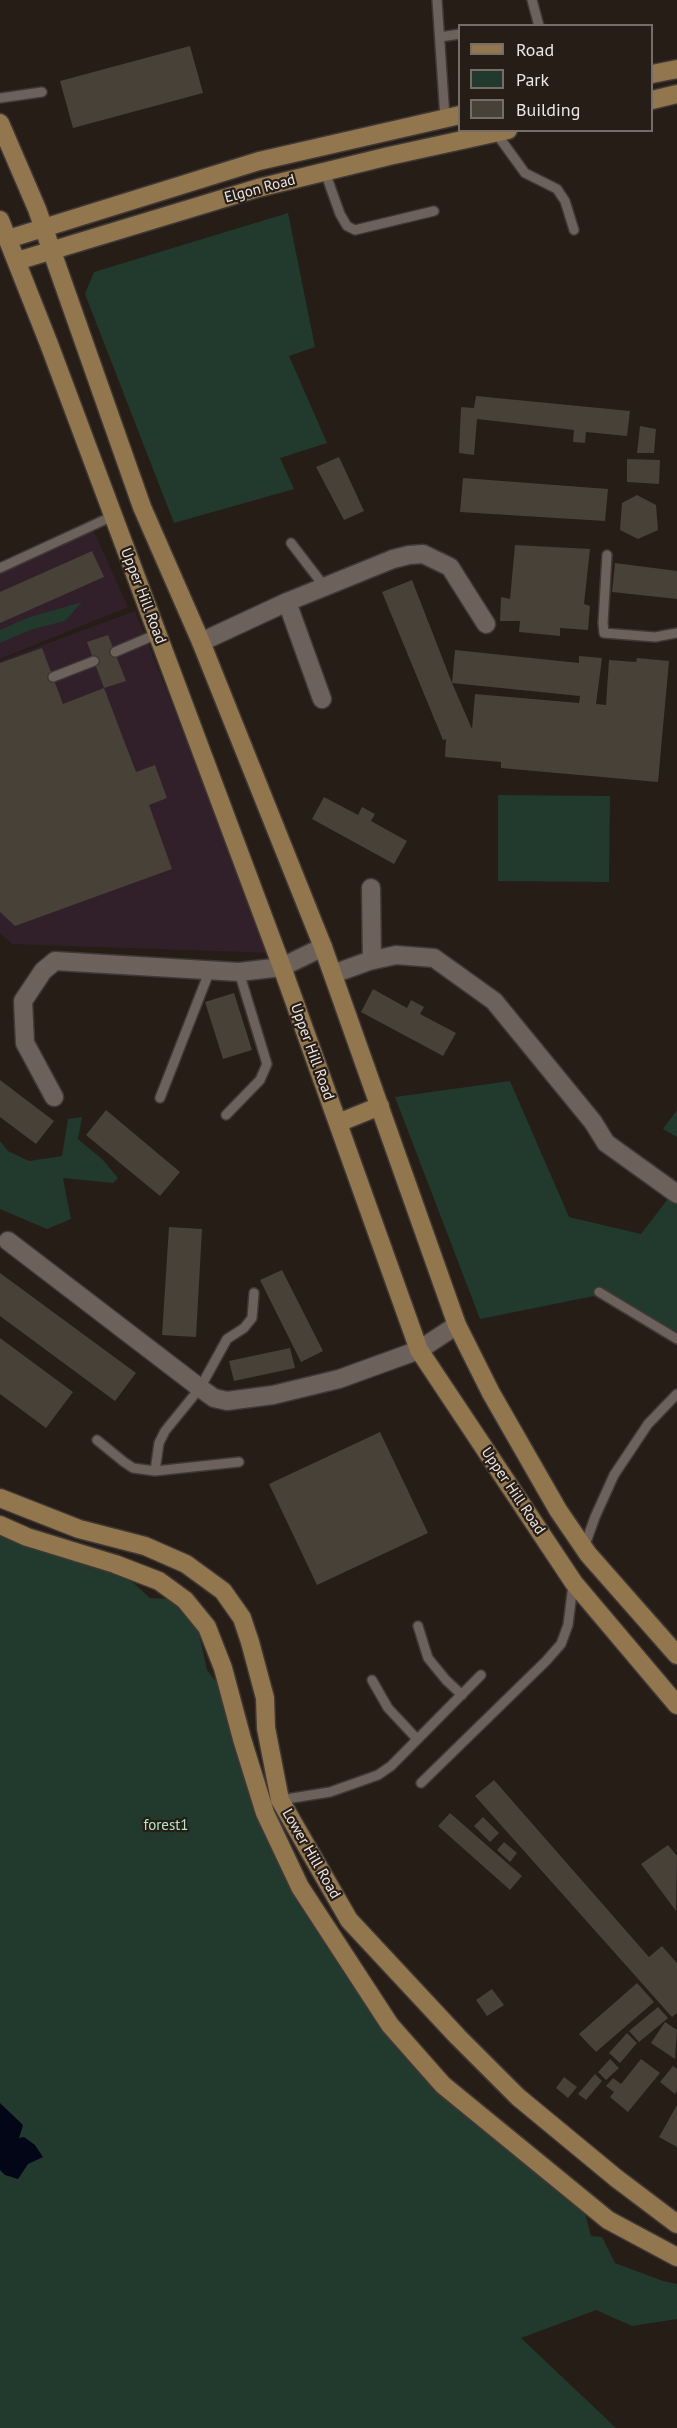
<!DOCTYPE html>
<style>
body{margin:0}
#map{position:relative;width:677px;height:2428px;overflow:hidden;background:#261d17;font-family:"PT Sans",sans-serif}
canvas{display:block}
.legend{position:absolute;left:458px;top:24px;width:195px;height:108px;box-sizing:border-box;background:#261d17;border:2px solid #766d68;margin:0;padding:8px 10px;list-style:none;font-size:18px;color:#ede6e2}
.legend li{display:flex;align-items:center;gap:12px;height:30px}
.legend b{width:30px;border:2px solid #766d68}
</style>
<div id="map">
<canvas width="677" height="2428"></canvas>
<ul class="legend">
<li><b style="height:8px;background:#92764e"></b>Road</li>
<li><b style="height:16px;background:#213a2d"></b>Park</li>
<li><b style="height:16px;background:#484138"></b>Building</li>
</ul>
</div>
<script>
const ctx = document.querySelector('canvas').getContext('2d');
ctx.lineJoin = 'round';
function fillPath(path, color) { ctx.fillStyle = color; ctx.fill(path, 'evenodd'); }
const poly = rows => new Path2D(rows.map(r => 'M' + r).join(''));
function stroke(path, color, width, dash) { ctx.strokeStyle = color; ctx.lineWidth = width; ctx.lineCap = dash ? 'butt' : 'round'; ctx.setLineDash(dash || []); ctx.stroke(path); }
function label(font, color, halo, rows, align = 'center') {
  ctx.font = font + ' "PT Sans",sans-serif'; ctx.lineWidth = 4.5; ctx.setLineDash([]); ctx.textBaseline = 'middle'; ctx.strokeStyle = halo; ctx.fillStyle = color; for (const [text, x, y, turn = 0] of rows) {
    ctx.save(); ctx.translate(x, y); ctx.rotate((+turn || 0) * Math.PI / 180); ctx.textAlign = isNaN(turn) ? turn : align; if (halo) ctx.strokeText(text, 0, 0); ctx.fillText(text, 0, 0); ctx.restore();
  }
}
fillPath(poly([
 [92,527,128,607,0,659,0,564],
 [135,611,271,953,12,944,0,933,0,661]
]), '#312029');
fillPath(poly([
 [288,213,315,347,289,356,327,443,280,458,294,489,174,523,85,294,94,272],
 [82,602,65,621,30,630,0,643,0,630,27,618],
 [498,795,610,796,609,882,498,881],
 [510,1081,569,1217,641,1234,677,1187,677,1332,594,1296,480,1319,395,1097],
 [677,1110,677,1137,663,1129],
 [82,1117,78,1139,103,1160,118,1178,113,1183,63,1178,71,1219,47,1229,0,1209,0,1141,8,1151,29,1161,62,1156,68,1119],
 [0,1532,127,1577,150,1598,171,1599,196,1620,207,1670,226,1695,270,1829,390,2025,581,2198,591,2236,602,2237,615,2263,663,2281,677,2284,677,2319,632,2326,596,2310,521,2338,616,2428,0,2428]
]), '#213a2d');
fillPath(poly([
 [0,2103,23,2125,19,2138,24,2137,35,2145,43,2157,28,2164,18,2179,5,2175,0,2170]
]), '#020617');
fillPath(poly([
 [190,46,203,93,73,128,60,81],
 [476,396,630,411,627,436,586,432,585,443,573,442,574,430,477,419,474,455,459,453,461,407,474,408],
 [640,426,656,429,654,453,637,453],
 [339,457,364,511,344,520,316,467],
 [627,459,660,460,659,484,627,482],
 [463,478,608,489,605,521,460,512],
 [637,495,656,505,658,530,638,539,620,530,622,503],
 [515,545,590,549,584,604,590,606,588,630,560,628,560,636,519,632,520,621,500,621,501,597,510,599],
 [92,551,104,577,0,623,0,592],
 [615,563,677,571,677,599,612,592],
 [412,580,452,683,472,729,475,694,579,703,580,696,452,683,455,650,579,663,579,656,602,658,596,704,606,705,609,660,636,662,637,658,669,661,658,782,501,768,501,762,445,757,446,739,443,740,382,592],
 [108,635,126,681,104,688,136,772,155,765,167,798,149,805,172,869,15,926,0,912,0,663,42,648,63,704,104,688,87,642],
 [324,797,358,815,362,807,375,814,371,821,407,841,394,864,312,819],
 [373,989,407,1008,411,1000,424,1007,420,1014,456,1033,443,1056,361,1012],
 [234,993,252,1050,223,1059,205,1002],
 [0,1080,54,1121,36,1144,0,1117],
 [106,1110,180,1172,160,1196,86,1135],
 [169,1227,202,1229,196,1337,162,1335],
 [282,1270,323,1351,301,1362,260,1280],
 [0,1273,136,1373,115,1401,0,1316],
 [0,1338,73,1392,46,1428,0,1394],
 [290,1348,295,1368,234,1381,229,1361],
 [380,1432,428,1533,317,1585,269,1484],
 [494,1780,649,1957,662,1946,677,1963,677,2013,672,2017,475,1796],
 [450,1813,522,1876,510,1890,438,1826],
 [483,1817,499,1833,490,1842,474,1826],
 [504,1842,517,1853,510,1862,497,1850],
 [668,1845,677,1856,676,1911,641,1864],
 [637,1983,654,2002,596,2052,579,2034],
 [492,1989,504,2005,487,2016,476,2000],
 [658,2007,668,2018,639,2042,629,2031],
 [665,2022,677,2030,675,2059,651,2043],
 [627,2033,637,2043,620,2063,609,2053],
 [610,2059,619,2068,606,2080,598,2072],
 [641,2059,660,2073,628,2112,610,2097,614,2092,606,2086,613,2078,621,2084],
 [673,2066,677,2069,677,2091,675,2094,660,2082],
 [595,2074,602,2081,586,2100,578,2094],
 [564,2077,577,2087,568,2098,556,2088],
 [677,2105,677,2147,659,2137]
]), '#484138');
const lane = poly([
 [437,0,445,118],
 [532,0,539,26],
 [440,37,460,34],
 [0,98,42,92],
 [496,133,525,173,557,189,565,201,574,230],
 [325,172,340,214,347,226,355,230,434,211],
 [291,543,324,586],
 [607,555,603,623,604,633,655,637,677,633],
 [0,568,113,516],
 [115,652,157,634],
 [53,677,94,661],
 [160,1098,210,970],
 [226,1115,260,1080,267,1064,239,972],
 [599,1292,677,1339],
 [97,1440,124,1462,133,1468,155,1471,159,1443,165,1431,200,1388,227,1339,244,1328,252,1318,254,1293],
 [155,1471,239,1462],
 [586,1549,585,1545,595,1517,614,1475,648,1424,677,1394],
 [418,1626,428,1658,446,1680,462,1695],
 [372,1680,388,1708,417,1739],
 [421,1783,546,1661,561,1644,568,1625,573,1585],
 [280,1800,330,1792,378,1775,391,1766,481,1675]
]);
const street = poly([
 [287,602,322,699],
 [201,642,287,602,393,559,409,555,423,554,450,567,486,624],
 [371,888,372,960],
 [333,974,369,961,396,955,434,958,494,1001,593,1122,606,1143,677,1194],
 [54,1097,25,1043,23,1001,43,971,55,961,239,972,282,967,323,947],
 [8,1241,200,1388,214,1398,227,1401,273,1395,339,1379,419,1350,457,1325]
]);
const secondary = poly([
 [652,74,677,69],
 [652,100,677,94],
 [0,123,37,209,142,507,201,642,323,947,457,1325,491,1393,558,1510,588,1554,677,1655],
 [0,220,49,344,282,967,419,1350,574,1583,677,1705],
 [8,239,259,161,460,115],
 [17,261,258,188,389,156,508,130],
 [338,1123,380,1106],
 [0,1498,79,1529,145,1546,186,1564,223,1591,242,1618,250,1642,265,1698,266,1728,280,1800,349,1920,458,2037,518,2097,616,2178,677,2224],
 [0,1525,27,1537,115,1564,159,1581,185,1600,207,1627,223,1668,242,1739,265,1813,300,1887,390,2025,443,2085,608,2220,677,2257]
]);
stroke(lane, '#3f3835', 12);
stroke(street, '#3f3835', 21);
stroke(secondary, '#3f3835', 21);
stroke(lane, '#6c615b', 9);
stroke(street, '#6c615b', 18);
stroke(secondary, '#92764e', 18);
label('15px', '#ede6e2', '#261d17', [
 ["Elgon Road",260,189,-15],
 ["Upper Hill Road",143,596,69],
 ["Upper Hill Road",312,1052,70],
 ["Upper Hill Road",513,1491,56],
 ["Lower Hill Road",311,1854,60]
]);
label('15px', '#b0e8c9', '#261d17', [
 ["forest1",166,1826]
]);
</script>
